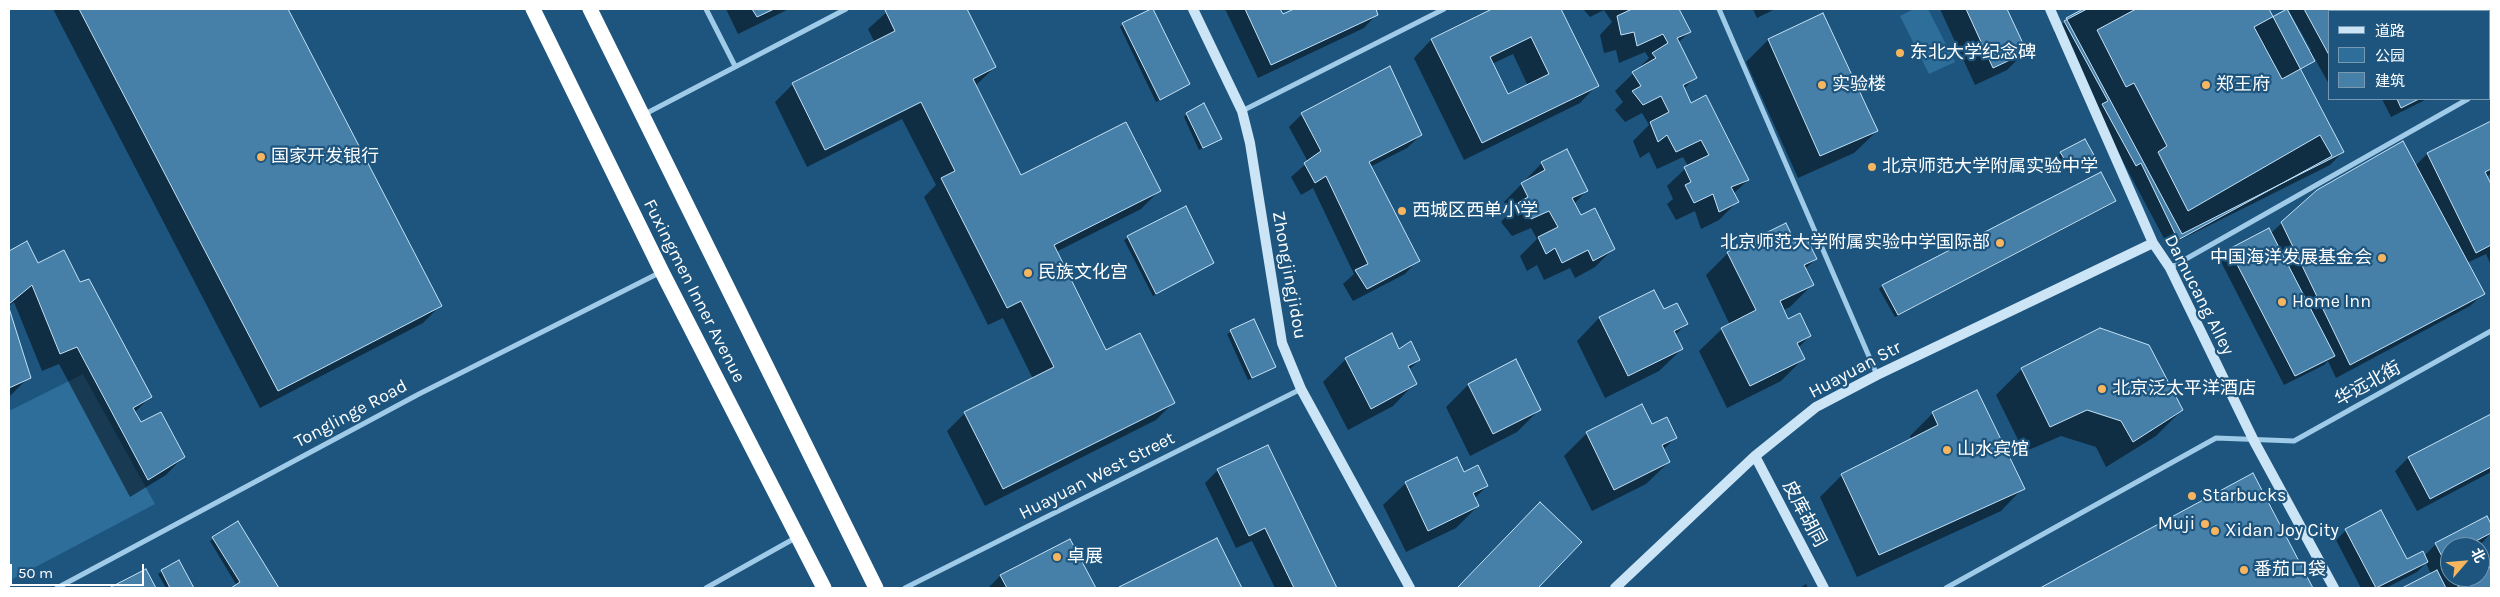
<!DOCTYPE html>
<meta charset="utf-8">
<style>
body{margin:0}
#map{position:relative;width:2500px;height:597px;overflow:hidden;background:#1d557e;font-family:Karla,"Noto Sans SC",sans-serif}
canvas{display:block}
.frame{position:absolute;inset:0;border:10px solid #fff;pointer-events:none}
.legend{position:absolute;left:2328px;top:10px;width:162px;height:90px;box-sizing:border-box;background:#1d557e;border:1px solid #7799b2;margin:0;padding:6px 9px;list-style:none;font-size:15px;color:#fff}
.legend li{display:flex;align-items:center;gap:10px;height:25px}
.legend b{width:25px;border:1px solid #7799b2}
.north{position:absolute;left:2440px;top:537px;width:50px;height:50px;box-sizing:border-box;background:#1d557e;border:1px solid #7799b2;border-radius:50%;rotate:63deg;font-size:14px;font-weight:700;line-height:20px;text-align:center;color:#fff}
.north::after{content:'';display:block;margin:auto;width:18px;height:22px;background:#f7b55f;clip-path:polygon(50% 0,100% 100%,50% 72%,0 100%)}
.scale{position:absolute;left:10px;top:564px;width:134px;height:22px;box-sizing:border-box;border:2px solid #fff;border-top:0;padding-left:6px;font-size:15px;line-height:18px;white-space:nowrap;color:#fff;-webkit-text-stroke:4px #1d557e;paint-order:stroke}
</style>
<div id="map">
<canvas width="2500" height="597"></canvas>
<div class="frame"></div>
<ul class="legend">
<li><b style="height:6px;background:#cbe4f6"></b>道路</li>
<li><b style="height:14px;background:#2d6e9a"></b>公园</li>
<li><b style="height:14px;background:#467fa8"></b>建筑</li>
</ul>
<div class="north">北</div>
<div class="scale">50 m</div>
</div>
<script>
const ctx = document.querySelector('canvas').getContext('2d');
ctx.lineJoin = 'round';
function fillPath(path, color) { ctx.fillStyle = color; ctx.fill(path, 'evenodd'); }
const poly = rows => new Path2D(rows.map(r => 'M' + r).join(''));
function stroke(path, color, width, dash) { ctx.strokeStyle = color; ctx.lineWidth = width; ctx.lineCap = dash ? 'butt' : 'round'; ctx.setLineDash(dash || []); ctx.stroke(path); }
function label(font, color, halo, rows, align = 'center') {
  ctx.font = font + ' Karla,"Noto Sans SC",sans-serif'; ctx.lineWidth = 4.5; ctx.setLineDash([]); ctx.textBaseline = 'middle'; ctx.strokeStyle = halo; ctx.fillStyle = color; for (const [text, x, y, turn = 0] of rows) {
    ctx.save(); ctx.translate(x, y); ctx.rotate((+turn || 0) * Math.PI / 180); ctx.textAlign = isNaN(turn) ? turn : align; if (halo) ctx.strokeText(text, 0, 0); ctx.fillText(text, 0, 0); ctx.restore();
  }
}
fillPath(poly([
 [1914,9,1928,9,1955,62,1929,74,1900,16],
 [83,374,155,504,9,581,9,411]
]), '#2d6e9a');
fillPath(poly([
 [53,9,287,9,441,305,423,323,260,408],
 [726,9,789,9,738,34],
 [890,9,965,9,995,67,975,86,1021,176,1159,191,1141,209,1056,252,1106,351,1174,402,1156,420,985,506,947,431,965,413,1033,379,1003,318,988,325,924,197,936,185,902,119,807,167,775,102,793,84,875,43,868,29],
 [1225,9,1279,9,1282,16,1297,9,1374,9,1377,14,1364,28,1258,78],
 [1495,9,1560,9,1597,85,1580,103,1464,160,1414,58,1431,40],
 [1513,54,1528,86,1508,96,1492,64],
 [1583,9,1677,9,1689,32,1678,43,1695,77,1684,89,1691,104,1748,180,1733,194,1737,202,1719,220,1701,229,1695,211,1676,220,1667,204,1673,199,1667,186,1688,166,1683,157,1657,169,1649,152,1640,158,1633,141,1649,125,1642,113,1625,122,1615,110,1623,102,1615,91,1649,58,1645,52,1619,63,1616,50,1604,53,1600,35,1612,22,1604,10,1590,17],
 [1753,9,1775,9,1757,18],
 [1940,9,2005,9,2025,52,2007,70,1975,85],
 [2086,9,2268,9,2273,18,2308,51,2311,50,2288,9,2332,9,2333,11,2329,11,2329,84,2315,59,2300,70,2343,152,2330,165,2168,246,2054,32,2067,19],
 [2412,9,2455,9,2456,11,2414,11],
 [1123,24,1189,84,1156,102,1120,27],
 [1768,40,1877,131,1854,153,1798,178,1746,62],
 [2491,43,2491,71,2489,73,2489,44],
 [2382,99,2427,99,2391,117],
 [1187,114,1220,138,1199,150,1184,117],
 [1302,114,1421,135,1407,148,1370,167,1418,260,1405,274,1353,301,1343,284,1354,274,1313,188,1301,195,1291,177,1308,162,1289,127],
 [2491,122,2491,174,2486,177,2491,187,2491,265,2486,254,2467,263,2484,293,2470,306,2336,378,2328,361,2324,365,2284,385,2220,260,2230,250,2270,234,2282,223,2415,166,2427,154],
 [2061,153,2092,157,2067,171,2058,156],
 [1542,163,1586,191,1574,204,1580,216,1613,249,1595,267,1575,278,1570,268,1544,280,1537,265,1527,271,1520,256,1537,239,1531,228,1512,236,1501,222,1509,213,1504,202],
 [2101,173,2115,201,2112,204,1895,317,1879,289,1882,286],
 [1186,207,1212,263,1153,296,1124,240],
 [26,243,38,265,79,283,150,397,134,413,141,424,183,457,166,475,130,497,59,364,42,371,14,302,9,306,9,252],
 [1796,246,1816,259,1805,269,1813,284,1790,307,1783,310,1788,320,1810,336,1798,348,1803,359,1781,381,1727,408,1699,351,1722,329,1730,325,1706,275,1728,253],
 [1654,291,1663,311,1686,324,1675,335,1682,349,1659,371,1605,398,1577,341,1599,318],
 [9,312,29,377,9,397],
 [1254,321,1275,367,1248,380,1227,334],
 [1399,350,1419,360,1409,370,1415,383,1393,406,1348,430,1323,382,1346,359],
 [1516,361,1540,409,1517,432,1470,456,1446,407,1468,385],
 [2022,369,2182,410,2156,436,2106,467,2096,447,2061,436,2024,452,1996,395],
 [1642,406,1652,426,1676,437,1663,450,1669,462,1646,484,1592,511,1564,456,1587,433],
 [1933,413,2023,488,2001,511,1857,577,1820,497,1842,475,1912,440,1910,436],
 [2491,415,2491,472,2417,511,2395,471,2408,458],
 [1267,446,1336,588,1275,588,1252,541,1236,548,1205,483,1218,470],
 [1463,474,1487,486,1474,499,1478,506,1456,528,1406,552,1383,505,1406,483],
 [2252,475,2312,588,2043,588],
 [2486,517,2491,527,2491,533,2478,547,2450,547,2450,577,2480,577,2480,551,2491,573,2491,588,2405,588,2431,574,2426,563,2417,572,2386,588,2361,588,2336,540,2346,530,2406,561,2424,556,2436,544],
 [1522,522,1580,542,1536,588,1458,588],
 [238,523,278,588,233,588,237,586,210,541],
 [1217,540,1241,588,1119,588,1120,588],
 [1070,541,1094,588,988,588,1000,576],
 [178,562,193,588,166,588,158,574],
 [1806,584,1808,588,1800,588]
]), '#0007');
const building = poly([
 [79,9,288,9,442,306,278,391,79,9],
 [752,9,774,9,757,17,752,9],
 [887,9,967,9,996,67,973,79,1021,175,1126,122,1161,191,1054,245,1106,350,1140,333,1175,403,1003,489,964,412,1054,367,1021,301,1007,308,941,178,955,171,921,102,825,150,792,83,895,31,885,10,887,9],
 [1151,9,1153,9,1190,84,1160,100,1122,23,1151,9],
 [1245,9,1280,9,1283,14,1294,9,1376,9,1378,15,1271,65,1245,9],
 [1492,9,1561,9,1599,86,1482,143,1431,39,1492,9],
 [1531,37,1549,74,1508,94,1490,57,1531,37],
 [1632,9,1679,9,1691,32,1677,38,1697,78,1683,85,1691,103,1706,95,1749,180,1731,187,1739,202,1719,212,1713,194,1694,203,1685,185,1691,182,1684,167,1709,155,1701,140,1676,152,1667,135,1658,142,1650,122,1669,112,1661,96,1643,105,1632,91,1641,86,1632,72,1656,58,1652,53,1668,43,1663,34,1637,46,1634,32,1621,35,1617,16,1632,9],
 [1966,9,2007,9,2027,52,1993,68,1966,9],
 [2083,9,2269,9,2344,152,2182,234,2066,18,2083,9],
 [2087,9,2136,9,2097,30,2126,87,2134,83,2167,146,2158,152,2188,211,2320,135,2332,156,2178,240,2141,163,2136,166,2102,104,2108,101,2064,21,2087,9],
 [2287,9,2315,61,2282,79,2254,27,2287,9],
 [2304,9,2333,9,2335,11,2329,11,2329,55,2304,9],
 [2427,9,2456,9,2458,11,2429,11,2427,9],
 [1823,13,1878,131,1820,156,1768,39,1823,13],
 [2491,42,2491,71,2489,72,2489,43,2491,42],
 [1390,66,1422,135,1369,162,1420,261,1367,289,1355,270,1368,264,1326,176,1315,183,1304,163,1321,151,1301,113,1390,66],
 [2397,99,2419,99,2401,108,2397,99],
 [1204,103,1222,139,1203,148,1186,113,1204,103],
 [2491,121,2491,169,2485,172,2491,184,2491,245,2476,253,2427,153,2491,121],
 [2085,139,2095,157,2071,170,2060,152,2085,139],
 [2403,141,2485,294,2350,365,2281,222,2317,190,2403,141],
 [1567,149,1588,191,1572,198,1581,215,1595,208,1615,249,1593,261,1588,250,1562,263,1555,248,1546,254,1538,237,1558,227,1549,211,1531,219,1518,203,1528,197,1521,183,1545,170,1541,162,1567,149],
 [2101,172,2116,201,1898,315,1882,285,2101,172],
 [1186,206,1214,263,1156,294,1127,236,1186,206],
 [1786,223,1796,244,1807,239,1817,259,1804,265,1814,285,1780,301,1788,319,1800,313,1811,336,1797,343,1805,359,1750,386,1721,328,1756,310,1727,252,1786,223],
 [2269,228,2335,356,2295,376,2229,249,2269,228],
 [27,241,38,263,64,250,80,282,89,279,152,397,133,408,141,422,161,412,185,457,148,480,77,347,60,354,32,285,9,304,9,251,27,241],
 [1654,290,1664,309,1677,303,1688,324,1674,331,1683,349,1628,376,1599,317,1654,290],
 [9,308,31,378,9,388,9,308],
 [1254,319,1276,367,1252,378,1230,330,1254,319],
 [2100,328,2149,345,2183,410,2133,442,2121,421,2087,410,2050,427,2021,368,2100,328],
 [1392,333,1399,349,1411,341,1420,360,1408,366,1417,384,1371,409,1345,358,1392,333],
 [1516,359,1541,410,1493,434,1468,384,1516,359],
 [1977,390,2025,489,1879,555,1841,474,1938,425,1932,412,1977,390],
 [1642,404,1652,424,1667,417,1677,438,1662,445,1670,462,1614,490,1586,432,1642,404],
 [2491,414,2491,467,2430,499,2408,457,2491,414],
 [1268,445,1337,588,1294,588,1265,528,1249,536,1217,469,1268,445],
 [1457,457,1464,472,1478,465,1488,486,1473,493,1479,506,1428,531,1405,482,1457,457],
 [2253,473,2313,588,2040,588,2253,473],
 [1540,502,1582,542,1538,588,1457,588,1540,502],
 [2381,510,2407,559,2423,551,2428,562,2376,588,2345,529,2381,510],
 [2487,516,2491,524,2491,533,2476,541,2479,547,2450,547,2450,572,2435,543,2487,516],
 [238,521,241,526,279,588,231,588,240,582,212,537,238,521],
 [1217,538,1242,588,1120,588,1119,587,1217,538],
 [1070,539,1096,588,1007,588,1000,575,1070,539],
 [2480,549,2491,570,2491,588,2459,588,2453,577,2480,577,2480,549],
 [179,560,194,588,170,588,161,570,179,560],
 [146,569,156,588,109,588,146,569],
 [2437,570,2446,588,2402,588,2437,570]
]);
fillPath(building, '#467fa8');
stroke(building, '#c4e2f6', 1);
stroke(poly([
 [706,9,735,66],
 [1719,9,1877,375],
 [2489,87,2491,86],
 [1242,111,1444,9],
 [645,114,846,9],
 [2170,268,2468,99],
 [57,588,419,394,661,272],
 [706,588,797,537],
 [905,588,1301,389],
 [1946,588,2216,438,2294,441,2491,331]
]), '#a0cbe8', 5);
stroke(poly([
 [1193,9,1242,111,1250,143,1282,343,1301,389,1410,588],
 [2050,9,2153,243,2170,268,2254,441,2334,588],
 [1755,456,1824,588],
 [1615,588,1755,456,1816,407,1877,375,2153,243]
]), '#cbe4f6', 10);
stroke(poly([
 [533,9,662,272,824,588],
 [590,9,876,588]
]), '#fff', 15);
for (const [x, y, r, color] of [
 [1900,53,5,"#f7b55f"],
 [1822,85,5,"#f7b55f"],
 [2206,85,5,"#f7b55f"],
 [261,157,5,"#f7b55f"],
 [1872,167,5,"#f7b55f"],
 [1402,211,5,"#f7b55f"],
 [2000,243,5,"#f7b55f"],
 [2382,258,5,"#f7b55f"],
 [1028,273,5,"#f7b55f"],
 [2282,302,5,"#f7b55f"],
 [2102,389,5,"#f7b55f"],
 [1947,450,5,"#f7b55f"],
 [2192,496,5,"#f7b55f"],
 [2205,524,5,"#f7b55f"],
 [2215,531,5,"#f7b55f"],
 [1057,557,5,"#f7b55f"],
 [2244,570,5,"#f7b55f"]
]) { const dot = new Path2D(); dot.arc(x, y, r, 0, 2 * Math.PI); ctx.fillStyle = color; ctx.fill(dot); stroke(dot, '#1d557e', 2); }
label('18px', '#fff', '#1d557e', [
 ["东北大学纪念碑",1910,53],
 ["实验楼",1832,85],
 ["郑王府",2216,85],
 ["国家开发银行",271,157],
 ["北京师范大学附属实验中学",1882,167],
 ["西城区西单小学",1412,211],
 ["北京师范大学附属实验中学国际部",1990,243,"right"],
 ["中国海洋发展基金会",2372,258,"right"],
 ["民族文化宫",1038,273],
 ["Home Inn",2292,302],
 ["北京泛太平洋酒店",2112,389],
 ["山水宾馆",1957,450],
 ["Starbucks",2202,496],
 ["Muji",2195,524,"right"],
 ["Xidan Joy City",2225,531],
 ["卓展",1067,557],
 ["番茄口袋",2254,570]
], 'left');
label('18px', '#fff', '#1d557e', [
 ["Zhongjingjidou",1289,275,80],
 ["Fuxingmen Inner Avenue",694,291,63],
 ["Damucang Alley",2199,295,63],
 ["Huayuan Str",1855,370,-28],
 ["华远北街",2368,384,-29],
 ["Tonglinge Road",351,414,-28],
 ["Huayuan West Street",1097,476,-27],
 ["皮库胡同",1804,514,62]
]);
</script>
